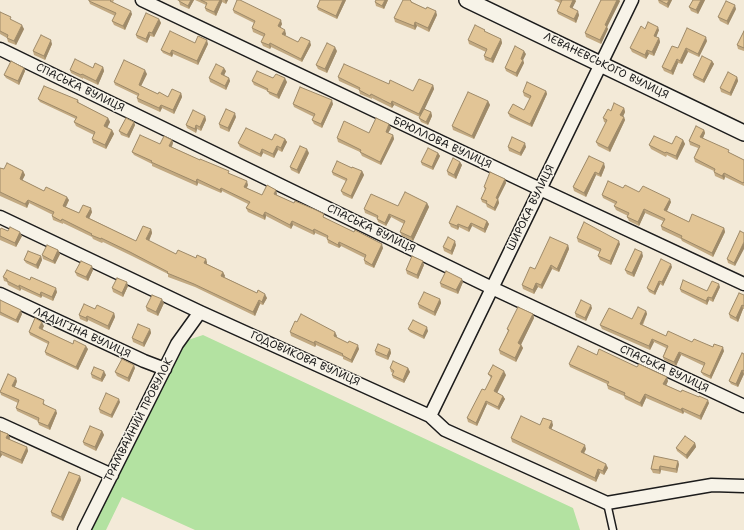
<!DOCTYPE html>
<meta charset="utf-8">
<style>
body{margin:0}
canvas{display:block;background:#f3ead8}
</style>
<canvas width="744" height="530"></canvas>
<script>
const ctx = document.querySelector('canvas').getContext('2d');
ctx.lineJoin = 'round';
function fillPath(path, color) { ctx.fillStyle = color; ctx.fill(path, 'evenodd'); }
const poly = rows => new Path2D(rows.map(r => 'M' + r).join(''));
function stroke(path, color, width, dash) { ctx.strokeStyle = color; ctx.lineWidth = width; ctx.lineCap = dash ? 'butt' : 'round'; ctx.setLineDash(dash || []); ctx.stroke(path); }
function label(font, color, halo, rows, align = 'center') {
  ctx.font = font + ' "Shantell Sans",sans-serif'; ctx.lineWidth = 3; ctx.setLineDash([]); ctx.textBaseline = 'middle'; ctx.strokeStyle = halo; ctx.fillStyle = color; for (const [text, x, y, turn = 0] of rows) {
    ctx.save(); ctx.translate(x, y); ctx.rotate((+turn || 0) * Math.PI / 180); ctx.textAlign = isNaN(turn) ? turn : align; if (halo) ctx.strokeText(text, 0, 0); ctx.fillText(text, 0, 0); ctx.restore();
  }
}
fillPath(poly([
 [203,335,573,508,580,530,195,530,122,497,106,530,91,530,182,348,188,340]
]), '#b3e2a1');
const service = poly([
 [607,503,613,530]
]);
const minor = poly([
 [142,0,540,189,744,284],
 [0,49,492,288,744,406],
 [0,217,200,312,430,416,445,430,607,503,712,485,744,486],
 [0,294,144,361,165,369],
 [430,416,632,0],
 [0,424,112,475],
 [84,530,177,344,200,312]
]);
const tertiary = poly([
 [467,0,744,133]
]);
stroke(service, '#1c1c1c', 9);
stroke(minor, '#1c1c1c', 15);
stroke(tertiary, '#1c1c1c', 18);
stroke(service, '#f7f3e8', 6);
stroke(minor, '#f7f3e8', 12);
stroke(tertiary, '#f7f3e8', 15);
fillPath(poly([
 [114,0,113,2,132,14,125,30,114,25,112,21,115,16,90,4,89,1],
 [177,0,194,0,189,9,180,5,179,1],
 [195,0,228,0,226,4,222,2,216,16,206,11,205,8,206,5],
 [346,0,337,19,318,10,317,7],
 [388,0,384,9,376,6,375,2],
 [554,0,575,0,576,1,572,8,579,15,576,23,558,14,557,11,560,3],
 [601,0,619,0,620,1,607,27,608,29,601,44,586,37,585,33],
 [658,0,672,0,668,8,659,3],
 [693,0,705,0,698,14,691,11,689,7],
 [411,1,412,2,437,15,429,32,417,26,415,30,395,22,394,18],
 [736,9,728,25,720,21,718,17],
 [233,10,282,24,280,28,286,34,285,36,298,42,311,45,302,62,271,47,270,49,263,46,261,42,264,37,253,32,252,28,254,23,234,13],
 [0,12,24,29,16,45,8,42,7,38,0,34],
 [159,19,161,23,154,37,150,36,147,43,137,38,136,35],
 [645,29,659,30,656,37,659,38,660,42,654,56,649,54,646,59,632,52,630,48],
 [744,31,744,51,738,49,737,45],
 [486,32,501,39,502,43,493,63,485,60,484,56,486,52,469,44,468,40],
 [707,41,699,57,688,52,682,64,678,63,673,75,664,71,662,67,678,48],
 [195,43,208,44,198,65,173,54,172,57,163,53,161,50],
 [52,44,45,60,34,55,33,51],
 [337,51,327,73,318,69,316,65],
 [526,54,523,60,524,63,517,77,506,71,505,68],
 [712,61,714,64,704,83,694,78,693,75],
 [103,67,104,71,98,85,83,78,83,79,71,73,70,70],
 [24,68,25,71,19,85,6,78,4,75],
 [226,71,224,75,229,78,230,81,226,90,210,82,209,78],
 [147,74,141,86,158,94,168,97,181,93,182,97,174,114,162,108,160,112,138,102,137,98,138,96,115,85,114,82],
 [338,77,389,84,413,91,433,85,434,89,424,109,431,112,432,116,428,125,421,122,419,118,420,117,394,105,392,108,372,98,372,99,360,94,359,90,339,81],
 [737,77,738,81,731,96,721,92,720,88],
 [273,78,287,82,279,99,269,94,268,91,254,85,252,81],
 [546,91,547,94,532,127,510,117,508,113,524,110,530,99,524,96,523,92],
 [38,99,78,100,79,103,108,118,110,122,107,128,112,130,114,134,106,149,93,143,92,139,94,135,76,126,74,122,76,119,40,102],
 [488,101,490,105,474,139,453,130,452,126],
 [293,104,333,104,322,128,314,124,312,120,314,117,294,107],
 [624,108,625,112,623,116,625,120,610,152,598,146,596,142,606,123,604,122,603,118,611,111],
 [205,116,206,120,201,131,197,129,196,133,187,128,186,125],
 [236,117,229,132,220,128,219,124],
 [134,122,135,125,129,138,121,135,119,131],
 [391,128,388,133,393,135,394,139,381,165,362,156,360,152,338,142,337,138,369,133],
 [704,130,705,133,703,138,730,153,744,160,744,186,725,177,724,180,715,176,714,172,714,171,695,162,694,158,698,148,690,145,689,141],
 [285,139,287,142,282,152,278,150,274,158,263,153,261,157,240,147,238,143],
 [172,140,173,143,172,147,230,174,248,185,247,188,262,195,277,194,276,195,326,218,325,218,383,248,374,268,365,264,364,260,365,258,341,246,339,248,328,243,327,238,315,233,314,235,293,225,291,229,266,216,265,220,248,212,246,208,248,204,222,191,221,193,198,183,197,186,152,166,152,164,134,155,132,152,160,144],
 [683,140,685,144,677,160,667,155,666,157,651,149,649,145,672,144],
 [508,147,526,147,521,156,509,151],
 [309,153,299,174,291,170,290,167],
 [438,153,440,156,433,170,422,165,421,162],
 [589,156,605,167,601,177,596,175,586,197,574,191,573,187],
 [460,162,462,165,456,179,448,175,447,171],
 [0,168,4,169,23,171,25,175,22,180,44,191,69,200,66,207,79,213,92,212,89,218,136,241,151,229,152,233,149,241,176,254,196,258,206,259,207,263,207,264,223,272,225,276,224,277,267,298,263,305,260,304,255,316,195,287,168,277,168,274,132,256,103,242,102,243,93,239,92,237,63,223,63,224,53,220,52,216,53,215,29,203,27,208,0,196],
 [362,171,364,175,352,199,343,195,341,191,346,181,333,175,332,172],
 [505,179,506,183,498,199,499,203,495,211,487,207,486,204,482,202,481,199,485,190,484,187],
 [623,188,671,202,667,211,689,222,724,228,725,232,713,257,682,241,681,239,662,230,661,226,663,221,645,213,639,226,629,221,627,217,628,216,616,210,614,206,615,204,603,198,602,195],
 [427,203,429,207,413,241,402,236,400,232,404,224,391,217,386,226,378,222,377,218,365,213,364,209,398,206],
 [487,221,489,224,485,233,472,226,469,232,459,227,458,230,451,227,449,223],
 [0,230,8,231,22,236,16,247,0,240],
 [744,233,735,266,728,263,727,259],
 [577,238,620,244,611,265,600,260,598,256,600,252,578,242],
 [456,245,452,255,444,251,443,247],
 [568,245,569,249,559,272,552,269,542,289,538,287,534,294,523,289,522,285,535,269],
 [58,250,60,254,55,264,43,259,42,255],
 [41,256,42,260,38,269,26,263,24,260],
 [643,256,634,277,627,274,625,270],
 [424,265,418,279,407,274,406,270],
 [672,267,663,286,660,284,655,295,649,292,647,288],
 [93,270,88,281,77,276,75,272],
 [3,277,30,280,57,292,53,301,42,296,41,298,21,289,20,291,8,285,7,282,4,281],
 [463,282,458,294,441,287,440,283],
 [128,286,123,297,113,292,112,288],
 [720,287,713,302,709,300,707,305,681,292,680,289,707,291],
 [744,295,744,309,743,309,738,322,730,318,729,314],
 [440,299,441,303,435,316,419,308,418,304],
 [0,300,22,314,18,323,0,315],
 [164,303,158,316,147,311,146,307],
 [592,308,586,321,576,317,575,313],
 [95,309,114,313,115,317,109,330,88,320,87,322,80,319,79,315],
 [646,311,647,314,643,325,666,336,713,347,724,351,711,379,703,375,701,372,704,366,681,355,676,366,664,360,663,357,666,348,654,342,650,350,602,329,600,325,632,319],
 [533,314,534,318,521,344,523,348,516,362,500,354,499,350,508,331,507,329],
 [44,326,42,329,73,344,88,349,78,370,46,355,45,352,48,344,30,335,29,332],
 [150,329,151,333,144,347,133,342,132,338],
 [408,329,428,331,424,339,410,332],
 [290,332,337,336,336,337,359,349,352,363,343,359,343,357,316,345,315,347,291,336],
 [390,349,391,353,388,360,376,355,375,351],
 [744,354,744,374,738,387,731,384,729,381],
 [597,355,637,367,668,381,666,385,681,392,709,403,701,420,684,412,683,414,646,398,642,407,625,399,624,396,608,389,607,384,570,367,569,364],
 [135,368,129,382,117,376,115,372],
 [390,368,408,368,410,372,404,383,393,378,392,375,393,373,391,372],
 [91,374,106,375,102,382,92,378],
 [488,374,506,375,497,393,503,396,505,399,499,410,487,404,477,426,468,422,467,418,485,390,491,378],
 [17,381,15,387,45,404,45,405,57,413,50,430,39,425,38,422,38,421,17,411,16,408,18,403,1,395,0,391],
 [120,402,112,418,100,413,99,409],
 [540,425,553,425,551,430,586,449,584,454,608,468,604,475,600,473,596,482,512,442,511,438],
 [0,431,8,434,10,438,9,439,27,447,28,451,22,464,2,455,0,458],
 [102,431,104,435,96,451,84,445,83,442],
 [695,443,696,447,687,459,677,451,676,448],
 [654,456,679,464,677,473,661,470,660,474,653,473,651,469],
 [80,476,81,480,63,521,52,516,51,512]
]), '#c2a981');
fillPath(poly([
 [191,0,194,0,189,9,188,6],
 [220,0,222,0,222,2,216,16,214,12],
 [225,0,228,0,226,4],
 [343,0,346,0,337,19,336,16],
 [385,0,388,0,384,9,382,6],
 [573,0,575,0,576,1,571,11,570,7],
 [617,0,619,0,620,1,607,27,608,29,601,44,600,40,605,25],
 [669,0,672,0,668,8,667,4],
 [701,0,705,0,698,14,696,10],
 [735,5,736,9,728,25,727,21],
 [131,11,132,14,125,30,123,26],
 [436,11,437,15,429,32,428,28],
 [578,11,579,15,576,23,574,19],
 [159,19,161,23,154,37,152,33],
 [281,20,282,24,279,30,278,26],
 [415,22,417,26,415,30,414,26],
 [22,25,24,29,16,45,14,41],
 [658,27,659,30,655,40,654,36],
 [285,30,286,34,284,38,282,34],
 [149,32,150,36,147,43,146,39],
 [706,37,707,41,699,57,698,54],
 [659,38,660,42,654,56,652,52],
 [501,39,502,43,493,63,491,59],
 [51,40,52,44,45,60,44,56],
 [207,40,208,44,198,65,197,61],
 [310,41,311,45,302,62,301,59],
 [270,43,271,47,270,49,269,45],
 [335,47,337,51,327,73,325,69],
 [686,48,688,52,682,64,680,61],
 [172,50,173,54,172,57,170,54],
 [647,50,649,54,646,59,645,55],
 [524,51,526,54,523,60,524,63,517,77,516,73,521,59],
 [677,59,678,63,673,75,671,71],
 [712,61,714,64,704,83,703,80],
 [103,67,104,71,98,85,96,81],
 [24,68,25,71,19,85,18,81],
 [224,68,226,71,223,78,221,74],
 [145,70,147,74,140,88,139,85],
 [737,77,738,81,731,96,730,93],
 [229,78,230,81,226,90,225,86],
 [285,78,287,82,279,99,277,95],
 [433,85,434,89,421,117,419,114],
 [546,91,547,94,532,127,530,124],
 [181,93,182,97,174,114,173,110],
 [332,100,333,104,322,128,321,124],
 [392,101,394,105,392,108,391,104],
 [488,101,490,105,474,139,472,136],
 [161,105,162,108,160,112,159,108],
 [624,108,625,112,622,119,620,115],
 [431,112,432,116,428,125,426,122],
 [235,113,236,117,229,132,228,128],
 [205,116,206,120,201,131,200,127],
 [624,117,625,120,610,152,608,148],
 [108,118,110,122,106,130,104,126],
 [134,122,135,125,129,138,127,135],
 [389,124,391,128,387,135,386,132],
 [196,125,197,129,196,133,195,129],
 [112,130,114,134,106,149,105,145],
 [704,130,705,133,702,140,700,137],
 [393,135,394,139,381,165,380,162],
 [285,139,287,142,282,152,281,148],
 [172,140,173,143,170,150,169,146],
 [683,140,685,144,677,160,676,156],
 [525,143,526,147,521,156,520,153],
 [277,146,278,150,274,158,273,154],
 [262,149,263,153,261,157,260,154],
 [307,149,309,153,299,174,297,170],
 [438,153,440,156,433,170,432,167],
 [460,162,462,165,456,179,454,175],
 [604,163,605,167,601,177,599,174],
 [23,171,25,175,21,183,20,179],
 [362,171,364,175,352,199,351,196],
 [595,172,596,175,586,197,584,193],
 [724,173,725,177,724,180,722,176],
 [197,179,198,183,197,186,196,182],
 [505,179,506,183,498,199,499,203,495,211,494,208,496,198],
 [247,181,248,185,245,190,244,187],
 [221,188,222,191,221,193,220,190],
 [276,190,277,194,275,198,274,194],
 [67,197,69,200,64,210,63,206],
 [670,199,671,202,666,213,664,210],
 [28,200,29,203,27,208,25,204],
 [427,203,429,207,413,241,411,237],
 [91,208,92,212,88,221,86,217],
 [644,209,645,213,639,226,638,222],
 [265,212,266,216,265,220,263,216],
 [389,214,391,217,386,226,385,223],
 [292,221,293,225,291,229,290,225],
 [487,221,489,224,485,233,484,229],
 [471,223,472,226,469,232,468,228],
 [458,224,459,227,458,230,457,226],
 [724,228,725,232,713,257,712,253],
 [151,229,152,233,148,243,146,239],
 [314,229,315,233,314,235,313,231],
 [20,232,22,236,16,247,15,243],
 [455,241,456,245,452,255,451,251],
 [619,241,620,244,611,265,610,261],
 [339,242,341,246,339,248,338,245],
 [744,242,744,249,735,266,734,263],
 [382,244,383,248,374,268,372,265],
 [568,245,569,249,559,272,557,269],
 [58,250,60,254,55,264,53,261],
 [642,252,643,256,634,277,632,273],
 [41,256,42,260,38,269,36,265],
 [206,259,207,263,205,266,204,263],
 [423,261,424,265,418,279,417,275],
 [671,264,672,267,663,286,662,282],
 [551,265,552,269,542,289,541,285],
 [92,266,93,270,88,281,86,277],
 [223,272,225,276,223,280,221,276],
 [462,279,463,282,458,294,456,290],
 [659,281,660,284,655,295,654,292],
 [127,282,128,286,123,297,122,293],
 [536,283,538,287,534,294,533,290],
 [719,284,720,287,713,302,712,298],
 [19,285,21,289,20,291,19,287],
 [56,288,57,292,53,301,52,297],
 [41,292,42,296,41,298,40,295],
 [265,294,267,298,263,305,262,302],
 [708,297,709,300,707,305,706,301],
 [162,299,164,303,158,316,156,312],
 [440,299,441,303,435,316,434,312],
 [259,300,260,304,255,316,253,312],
 [591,305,592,308,586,321,585,318],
 [742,305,743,309,738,322,736,318],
 [21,310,22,314,18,323,16,320],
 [646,311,647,314,641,327,640,324],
 [114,313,115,317,109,330,108,326],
 [533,314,534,318,520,347,518,343],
 [87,316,88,320,87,322,86,318],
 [42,322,44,326,41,332,39,328],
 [427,327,428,331,424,339,423,336],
 [150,329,151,333,144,347,143,343],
 [335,332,337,336,335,340,334,336],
 [652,339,654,342,650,350,649,346],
 [315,341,316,345,315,347,314,343],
 [358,345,359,349,352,363,351,360],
 [521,345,523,348,516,362,515,358],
 [86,346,88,349,78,370,76,367],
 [723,347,724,351,711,379,710,376],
 [390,349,391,353,388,360,387,356],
 [679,352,681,355,676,366,674,362],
 [134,365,135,368,129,382,128,378],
 [408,368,410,372,404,383,403,380],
 [742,370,744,374,738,387,736,384],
 [104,371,106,375,102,382,101,379],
 [504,371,506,375,496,395,494,391],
 [667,377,668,381,665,388,663,384],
 [16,378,17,381,14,389,12,386],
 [645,394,646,398,642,407,640,403],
 [503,396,505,399,499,410,498,407],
 [119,399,120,402,112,418,111,415],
 [708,400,709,403,701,420,700,416],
 [486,401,487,404,477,426,476,423],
 [682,408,684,412,683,414,681,410],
 [56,410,57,413,50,430,48,426],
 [552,421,553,425,550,432,549,428],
 [102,431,104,435,96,451,95,447],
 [8,434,10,438,8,442,6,438],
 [695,443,696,447,687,459,686,455],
 [585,445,586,449,582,456,581,452],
 [27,447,28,451,22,464,21,460],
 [0,451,2,455,0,458],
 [678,461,679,464,677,473,676,469],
 [606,464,608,468,604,475,603,471],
 [660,466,661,470,660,474,659,470],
 [598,469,600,473,596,482,595,478],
 [80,476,81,480,63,521,61,517]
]), '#9e8a69');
const building = poly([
 [89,0,111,0,110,1,131,11,123,26,112,21,116,13,89,1,89,0],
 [179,0,191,0,188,6,179,1,179,0],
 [201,0,220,0,214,12,205,8,207,3,201,0],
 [237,0,240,0,281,20,278,26,285,30,282,34,298,42,301,37,310,41,301,59,270,43,269,45,261,42,265,34,252,28,255,21,233,10,237,0],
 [320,0,343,0,336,16,317,7,320,0],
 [376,0,385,0,382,6,375,2,376,0],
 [403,0,410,0,411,1,411,2,426,9,427,7,436,11,428,28,415,22,414,26,394,18,403,0],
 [561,0,573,0,570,7,578,11,574,19,557,11,562,0,561,0],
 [601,0,617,0,605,25,607,26,600,40,585,33,601,0],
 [659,0,669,0,667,4,659,0],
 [693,0,701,0,696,10,689,7,693,0],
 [726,1,735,5,727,21,718,17,726,1],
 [0,12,11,17,10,19,22,25,14,41,7,38,8,35,0,31,0,12],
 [146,13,159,19,152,33,149,32,146,39,136,35,146,13],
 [648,22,658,27,654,36,659,38,652,52,647,50,645,55,630,48,641,26,645,29,648,22],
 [475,25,485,30,484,31,501,39,491,59,484,56,487,49,468,40,475,25],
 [687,28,706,37,698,54,686,48,680,61,677,59,671,71,662,67,672,46,678,48,687,28],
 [170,31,195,43,198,36,207,40,197,61,172,50,170,54,161,50,170,31],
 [744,31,744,48,737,45,744,31],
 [41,35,51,40,44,56,33,51,41,35],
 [327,43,335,47,325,69,316,65,327,43],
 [515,46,524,51,521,59,523,60,516,73,505,68,515,46],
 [702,56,712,61,703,80,693,75,702,56],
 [75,59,93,68,95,63,103,67,96,81,82,74,81,75,70,70,75,59],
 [124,60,145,70,139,85,158,94,159,92,168,97,172,89,181,93,173,110,161,105,159,108,137,98,139,94,114,82,124,60],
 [11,61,24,68,18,81,4,75,11,61],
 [216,64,224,68,221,74,229,78,225,86,209,78,216,64],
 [344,64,389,84,390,80,413,91,419,79,433,85,419,114,392,101,391,104,371,94,370,96,359,90,360,88,338,77,344,64],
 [257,71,273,78,276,74,285,78,277,95,267,91,268,89,252,81,257,71],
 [728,72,737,77,730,93,720,88,728,72],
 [527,82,546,91,530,124,508,113,513,104,524,110,531,96,523,92,527,82],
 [44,86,78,100,77,102,108,118,104,126,112,130,105,145,92,139,95,132,74,122,77,117,38,99,44,86],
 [300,87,332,100,321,124,312,120,315,114,293,104,300,87],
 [468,92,488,101,472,136,452,126,468,92],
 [614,103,624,108,620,115,624,117,608,148,596,142,607,120,603,118,608,109,611,111,614,103],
 [226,109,235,113,228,128,219,124,226,109],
 [424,109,431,112,426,122,419,118,424,109],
 [193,110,205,116,200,127,196,125,195,129,186,125,193,110],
 [126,118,134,122,127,135,119,131,126,118],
 [376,118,389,124,386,132,393,135,380,162,360,152,361,150,337,138,344,121,369,133,376,118],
 [696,126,704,130,700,137,729,150,728,152,744,160,744,182,743,183,724,173,722,176,714,172,715,169,694,158,700,146,689,141,696,126],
 [246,128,272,140,275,134,285,139,281,148,277,146,273,154,262,149,260,154,238,143,246,128],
 [140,135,160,144,164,136,172,140,169,146,200,160,200,159,229,171,228,173,247,181,244,187,262,195,267,185,276,190,274,194,294,203,295,201,316,210,324,214,323,217,354,232,355,230,382,244,372,265,364,260,366,255,339,242,338,245,327,239,328,236,314,229,313,231,292,221,290,225,265,212,263,216,246,208,250,202,221,188,220,190,197,179,196,182,151,162,152,161,132,152,140,135],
 [654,136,672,144,676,136,683,140,676,156,666,152,665,153,649,145,654,136],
 [512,137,525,143,520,153,508,147,512,137],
 [300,146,307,149,297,170,290,167,300,146],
 [428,148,438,153,432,167,421,162,428,148],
 [589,156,604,163,599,174,595,172,584,193,573,187,589,156],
 [453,158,460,162,454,175,447,171,453,158],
 [337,161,352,168,352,167,362,171,351,196,341,191,347,179,332,172,337,161],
 [7,163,23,171,20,179,44,191,46,187,67,197,63,206,79,213,83,205,91,208,86,217,136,241,143,226,151,229,146,239,176,254,178,250,196,258,197,255,206,259,204,263,223,272,221,276,257,293,258,290,265,294,262,302,259,300,253,312,194,284,167,273,168,272,130,252,101,238,101,239,91,235,92,234,62,219,61,221,52,216,54,212,28,200,25,204,0,192,0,168,4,169,7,163],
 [490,172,505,179,496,198,498,199,494,208,486,203,487,201,481,199,486,188,484,187,490,172],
 [608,181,623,188,625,185,639,192,643,186,670,199,664,210,689,222,692,214,724,228,712,253,681,238,682,236,661,226,665,219,644,209,638,222,627,217,629,213,614,206,617,202,602,195,608,181],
 [405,192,427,203,411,237,400,232,405,221,389,214,385,223,377,219,378,216,364,209,371,194,398,206,405,192],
 [457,206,487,221,484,229,471,223,468,228,458,224,457,226,449,223,457,206],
 [584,222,619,241,610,261,598,256,601,249,577,238,584,222],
 [10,227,20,232,15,243,0,236,0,230,1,228,8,231,10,227],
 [740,231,744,233,744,242,734,263,727,259,740,231],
 [448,237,455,241,451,251,443,247,448,237],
 [550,237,568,245,557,269,551,265,541,285,536,283,533,290,522,285,530,267,535,269,550,237],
 [47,245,58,250,53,261,42,255,47,245],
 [635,249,642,252,632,273,625,270,635,249],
 [28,251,41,256,36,265,24,260,28,251],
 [412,256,423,261,417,275,406,270,412,256],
 [661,259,671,264,662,282,659,281,654,292,647,288,661,259],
 [81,261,92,266,86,277,75,272,81,261],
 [7,270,30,280,31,277,56,288,52,297,41,292,40,295,19,285,19,287,7,281,7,279,3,277,7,270],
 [446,271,462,279,456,290,440,283,446,271],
 [117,278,127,282,122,293,112,288,117,278],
 [683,280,707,291,712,281,719,284,712,298,708,297,706,301,680,289,683,280],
 [424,292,440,299,434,312,418,304,424,292],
 [739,293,744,295,744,306,742,305,736,318,729,314,739,293],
 [152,295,162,299,156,312,146,307,152,295],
 [0,300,21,310,16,320,0,312,0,300],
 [581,300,591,305,585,318,575,313,581,300],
 [84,304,95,309,97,305,114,313,108,326,87,316,86,318,79,315,84,304],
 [518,307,533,314,518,343,521,345,515,358,499,350,509,330,507,329,518,307],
 [638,307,646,311,640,324,666,336,668,331,692,342,694,339,713,347,714,344,723,347,710,376,701,372,705,363,679,352,674,362,663,357,668,346,652,339,649,346,600,325,609,308,632,319,638,307],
 [301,314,335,332,334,336,348,343,349,341,358,345,351,360,342,355,343,354,315,341,314,343,290,332,295,321,297,322,301,314],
 [35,318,42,322,39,328,73,344,74,340,86,346,76,367,45,352,49,342,29,332,35,318],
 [413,320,427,327,423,336,408,329,413,320],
 [138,324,150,329,143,343,132,338,138,324],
 [378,344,390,349,387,356,375,351,378,344],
 [578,346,597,355,599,349,637,367,639,364,667,377,663,384,681,392,682,390,699,397,699,396,708,400,700,416,682,408,681,410,645,394,640,403,624,395,625,393,607,385,609,382,569,364,578,346],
 [742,353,744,354,744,371,742,370,736,384,729,381,742,353],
 [122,359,134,365,128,378,115,372,122,359],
 [393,361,408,368,403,380,392,375,394,371,390,368,393,361],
 [493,365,504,371,494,391,503,396,498,407,486,401,476,423,467,418,482,389,485,390,492,376,488,374,493,365],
 [94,367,104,371,101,379,91,374,94,367],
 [8,374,16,378,12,386,44,400,43,404,56,410,48,426,38,422,39,418,16,408,19,400,0,392,8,374],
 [106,393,119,399,111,415,99,409,106,393],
 [521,416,540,425,543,418,552,421,549,428,585,445,581,452,606,464,603,471,598,469,595,478,511,438,521,416],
 [90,426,102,431,95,447,83,442,90,426],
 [0,431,8,434,6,438,27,447,21,460,0,451,0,452,0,431],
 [685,436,695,443,686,455,676,448,685,436],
 [654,456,678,461,676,469,660,466,659,470,651,469,654,456],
 [69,472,80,476,61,517,51,512,69,472]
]);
fillPath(building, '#e2c596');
stroke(building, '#9e8a69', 1);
label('11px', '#1c1c1c', '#f7f3e8', [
 ["ЛЕВАНЕВСЬКОГО ВУЛИЦЯ",606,66,26],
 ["СПАСЬКА ВУЛИЦЯ",80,88,26],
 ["БРЮЛЛОВА ВУЛИЦЯ",442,143,25],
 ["ШИРОКА ВУЛИЦЯ",531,208,-64],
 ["СПАСЬКА ВУЛИЦЯ",371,229,26],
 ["ЛАДИГІНА ВУЛИЦЯ",82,333,25],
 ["ГОДОВИКОВА ВУЛИЦЯ",305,359,24],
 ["СПАСЬКА ВУЛИЦЯ",664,369,25],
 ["ТРАМВАЙНИЙ ПРОВУЛОК",139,420,-63]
]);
</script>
